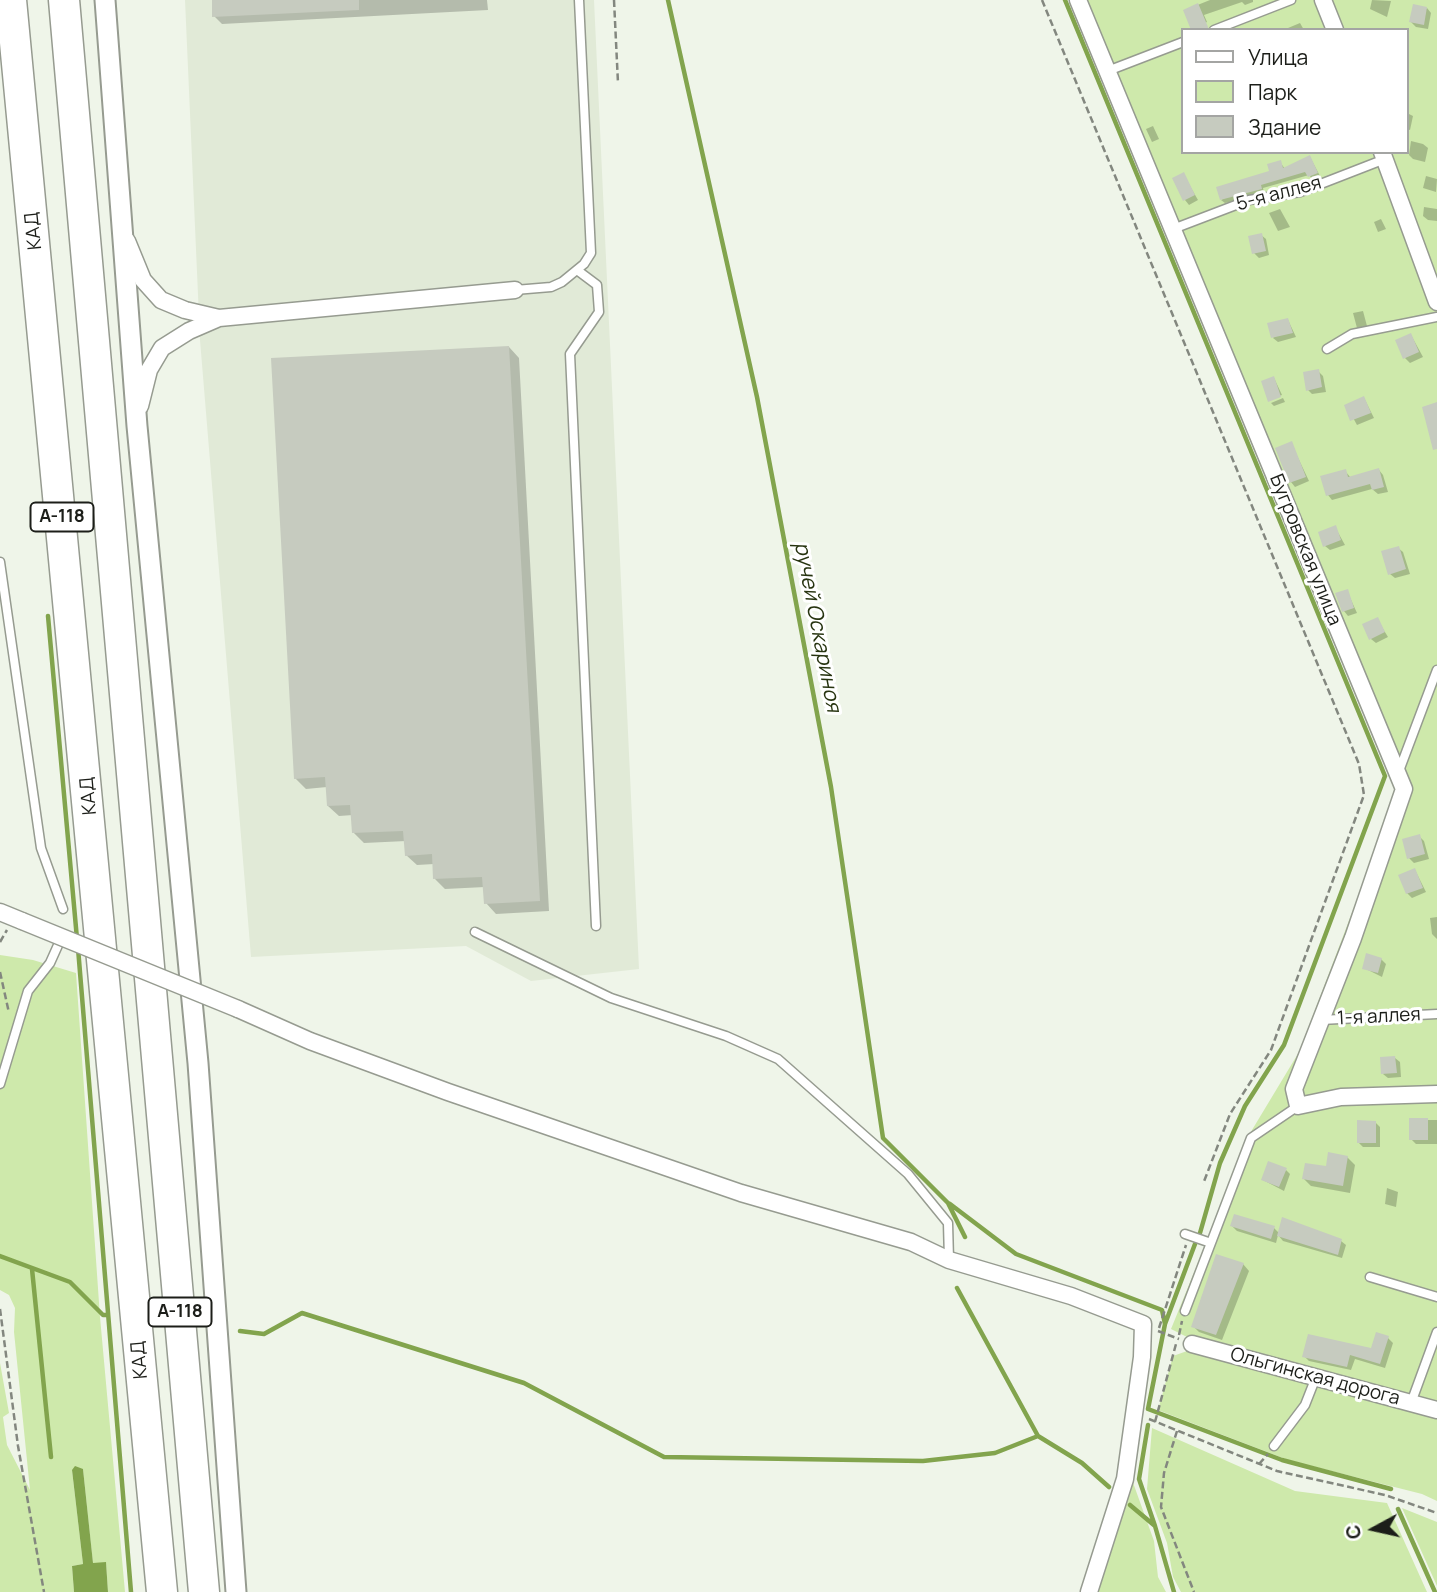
<!DOCTYPE html>
<meta charset="utf-8">
<style>
body{margin:0}
#map{position:relative;width:1437px;height:1592px;overflow:hidden;background:#eff5e9;font-family:Manrope,sans-serif}
canvas{display:block}
.legend{position:absolute;left:1181px;top:28px;width:228px;height:126px;box-sizing:border-box;background:#fff;border:2px solid #a4a5a3;margin:0;padding:9px 12px;list-style:none;font-size:21px;color:#1c1e19}
.legend li{display:flex;align-items:center;gap:14px;height:35px}
.legend b{width:35px;border:2px solid #a4a5a3}
.north{position:absolute;left:1339px;top:1494px;width:70px;height:70px;-webkit-text-stroke:5px #fff;paint-order:stroke;rotate:262deg;font-size:19px;font-weight:700;line-height:28px;text-align:center;color:#1c1e19}
.north::after{content:'';display:block;margin:auto;width:24px;height:32px;background:#1c1e19;clip-path:polygon(50% 0,100% 100%,50% 72%,0 100%)}
</style>
<div id="map">
<canvas width="1437" height="1592"></canvas>
<ul class="legend">
<li><b style="height:9px;background:#fff"></b>Улица</li>
<li><b style="height:19px;background:#cee9ab"></b>Парк</li>
<li><b style="height:19px;background:#c6cbbf"></b>Здание</li>
</ul>
<div class="north">С</div>
</div>
<script>
const ctx = document.querySelector('canvas').getContext('2d');
ctx.lineJoin = 'round';
function fillPath(path, color) { ctx.fillStyle = color; ctx.fill(path, 'evenodd'); }
const poly = rows => new Path2D(rows.map(r => 'M' + r).join(''));
function stroke(path, color, width, dash) { ctx.strokeStyle = color; ctx.lineWidth = width; ctx.lineCap = dash ? 'butt' : 'round'; ctx.setLineDash(dash || []); ctx.stroke(path); }
function label(font, color, halo, rows, align = 'center') {
  ctx.font = font + ' Manrope,sans-serif'; ctx.lineWidth = 6; ctx.setLineDash([]); ctx.textBaseline = 'middle'; ctx.strokeStyle = halo; ctx.fillStyle = color; for (const [text, x, y, turn = 0] of rows) {
    ctx.save(); ctx.translate(x, y); ctx.rotate((+turn || 0) * Math.PI / 180); ctx.textAlign = isNaN(turn) ? turn : align; if (halo) ctx.strokeText(text, 0, 0); ctx.fillText(text, 0, 0); ctx.restore();
  }
}
fillPath(poly([
 [185,0,594,0,639,969,531,981,466,946,251,957,200,340]
]), '#e1ead7');
fillPath(poly([
 [1070,0,1437,0,1437,1501,1422,1494,1288,1460,1158,1410,1173,1356,1190,1350,1193,1340,1171,1329,1252,1130,1299,1052,1399,789],
 [1183,30,1407,30,1407,152,1183,152],
 [0,955,33,960,76,973,100,1317,125,1592,108,1592,106,1563,93,1564,83,1469,72,1470,83,1564,72,1566,74,1592,0,1592,0,1363,9,1413,3,1417,7,1445,30,1490,14,1332,15,1308,9,1295,0,1290],
 [1152,1428,1295,1491,1387,1503,1427,1592,1181,1592,1173,1577,1167,1543,1147,1489],
 [1131,1477,1154,1541,1158,1577,1166,1592,1097,1592],
 [1402,1508,1437,1522,1437,1586]
]), '#cee9ab');
fillPath(poly([
 [75,1466,83,1469,93,1563,106,1562,108,1592,74,1592,72,1566,83,1564,72,1470]
]), '#82a44d');
fillPath(poly([
 [213,0,487,0,488,10,222,24,214,16],
 [1210,0,1253,0,1253,2,1245,5,1242,2,1204,15,1207,22,1194,28,1185,10],
 [1372,0,1391,1,1387,17,1370,9],
 [1427,8,1431,13,1428,29,1416,27,1411,22],
 [1300,23,1304,30,1289,30,1288,28],
 [1407,113,1413,116,1410,130,1407,129],
 [1153,126,1159,139,1152,142,1146,129],
 [1411,141,1423,144,1428,148,1425,162,1413,159,1409,155],
 [1310,157,1320,176,1313,180,1309,175,1263,188,1264,193,1225,203,1221,200,1271,172,1280,162,1285,169],
 [1183,174,1198,200,1189,205,1185,200],
 [1426,176,1437,179,1436,192,1423,188],
 [1424,207,1437,209,1437,221,1428,220,1423,216],
 [1280,209,1290,227,1278,231,1269,213],
 [1381,219,1386,229,1378,232,1374,222],
 [1261,235,1266,239,1269,255,1259,258,1254,253],
 [1363,311,1367,326,1357,328,1353,313],
 [1288,320,1296,337,1278,342,1273,338],
 [1411,335,1423,357,1410,363,1405,358],
 [509,347,519,358,549,911,496,914,486,903,485,887,445,889,435,879,434,864,417,865,406,855,406,841,364,843,353,832,353,815,339,816,328,806,327,787,306,789,295,778],
 [1318,371,1323,376,1326,392,1312,394,1308,390],
 [1274,378,1282,395,1270,399],
 [1283,398,1285,402,1274,406,1271,403],
 [1364,398,1374,418,1357,425,1346,405],
 [1291,443,1309,481,1295,487,1291,482],
 [1379,470,1383,475,1388,492,1378,494,1372,489,1332,500,1328,495,1345,471,1351,478],
 [1335,527,1345,545,1330,550,1325,546],
 [1398,548,1403,552,1410,574,1395,578,1390,574],
 [1347,591,1357,613,1348,616,1344,611],
 [1377,619,1388,637,1376,643,1371,639],
 [1419,836,1424,841,1429,859,1414,863,1409,858],
 [1415,870,1426,892,1412,898,1407,893],
 [1437,917,1437,939,1432,934,1430,918],
 [1381,959,1386,964,1382,977,1364,968],
 [1395,1058,1400,1062,1401,1077,1388,1078,1383,1074],
 [1411,1120,1437,1120,1437,1144,1416,1144,1411,1139],
 [1375,1122,1380,1127,1380,1147,1363,1147,1358,1142],
 [1347,1157,1355,1165,1350,1193,1311,1186,1304,1179],
 [1286,1170,1290,1174,1284,1191,1263,1180],
 [1387,1188,1398,1192,1396,1207,1385,1204],
 [1232,1226,1274,1228,1279,1233,1341,1241,1346,1245,1342,1258,1283,1241,1278,1235,1276,1243,1237,1231],
 [1243,1264,1249,1271,1222,1340,1199,1332,1193,1326],
 [1388,1338,1393,1343,1385,1368,1355,1359,1351,1370,1309,1361,1304,1356,1372,1350]
]), '#0003');
stroke(poly([
 [668,0,757,397,831,787,883,1138,948,1203,965,1237],
 [1065,0,1385,776,1284,1045,1245,1106,1220,1163,1200,1233],
 [48,616,77,939],
 [78,948,131,1592],
 [950,1204,1016,1254,1162,1310,1165,1324,1195,1244],
 [0,1256,70,1282,103,1315,108,1315],
 [32,1269,51,1457],
 [957,1288,1038,1436,1082,1463,1109,1487],
 [1165,1324,1148,1409,1282,1460,1391,1489],
 [240,1331,264,1334,302,1313,524,1383,664,1457,923,1461,995,1453,1038,1436],
 [1130,1505,1155,1526,1139,1479,1148,1425],
 [1398,1509,1435,1592],
 [1155,1526,1174,1592]
]), '#82a44d', 4.5);
fillPath(poly([
 [212,0,359,0,359,10,212,17],
 [1198,3,1208,27,1208,30,1191,30,1183,10],
 [1413,4,1427,7,1424,25,1409,22],
 [1310,155,1318,173,1308,177,1305,172,1261,185,1262,189,1220,200,1216,187,1269,171,1267,164,1281,160,1283,168],
 [1184,172,1195,195,1183,201,1172,178],
 [1262,233,1266,251,1252,254,1248,236],
 [1288,318,1293,333,1271,338,1267,323],
 [1411,333,1419,352,1403,359,1395,340],
 [509,346,540,901,484,904,482,877,433,879,432,854,405,856,403,831,352,833,350,805,327,806,325,777,294,779,271,358],
 [1319,369,1322,387,1306,391,1303,372],
 [1274,376,1281,397,1268,402,1261,381],
 [1364,396,1371,413,1350,421,1344,405],
 [1437,402,1437,449,1433,450,1422,407],
 [1292,441,1306,477,1289,483,1275,448],
 [1379,468,1384,487,1372,490,1370,484,1326,496,1320,476,1346,469,1348,477],
 [1336,525,1341,540,1323,547,1318,532],
 [1399,546,1406,569,1388,575,1381,551],
 [1348,589,1354,608,1342,612,1335,593],
 [1378,617,1385,632,1369,640,1362,624],
 [1420,834,1425,854,1407,859,1402,839],
 [1415,868,1423,888,1406,894,1398,875],
 [1366,953,1382,958,1378,973,1362,969],
 [1395,1056,1397,1073,1381,1074,1380,1057],
 [1409,1118,1428,1118,1428,1140,1409,1140],
 [1357,1120,1376,1121,1376,1143,1357,1143],
 [1328,1152,1348,1156,1343,1186,1302,1179,1305,1163,1326,1166],
 [1268,1161,1287,1168,1279,1187,1261,1180],
 [1234,1214,1275,1226,1271,1239,1230,1226],
 [1282,1217,1342,1239,1338,1255,1277,1236],
 [1216,1254,1244,1263,1216,1335,1191,1327],
 [1376,1332,1389,1336,1380,1364,1350,1355,1347,1367,1302,1357,1308,1334,1371,1348]
]), '#c6cbbf');
const service = poly([
 [1214,30,1291,0],
 [1105,72,1183,42],
 [1173,229,1249,200,1300,192,1385,159],
 [577,270,597,285,599,312,570,354,596,926],
 [515,290,551,287,562,282,584,264,591,253,579,0],
 [1327,349,1352,334,1437,317],
 [0,562,41,848,63,909],
 [1399,771,1437,670],
 [475,932,611,998,726,1036,778,1059,908,1174,948,1223,949,1260],
 [1321,1020,1437,1014],
 [0,1084,28,991,50,963,59,943],
 [1185,1234,1211,1243],
 [1370,1277,1437,1297],
 [1185,1311,1251,1138,1298,1106],
 [1411,1403,1437,1332],
 [1274,1446,1305,1405,1316,1377]
]);
const minor = poly([
 [1078,0,1404,789,1353,938,1294,1089,1298,1106,1341,1097,1437,1094],
 [1323,0,1335,30],
 [1382,152,1437,302],
 [127,241,143,280,161,300,185,310,219,318],
 [140,406,149,370,162,348,189,331,219,318,515,290],
 [0,912,22,921],
 [238,1009,310,1041,448,1092,741,1193,911,1242,949,1260,1071,1296,1143,1324,1142,1357,1125,1479,1089,1592],
 [1192,1344,1437,1410]
]);
const tertiary = poly([
 [105,0,137,426,198,1063,236,1592]
]);
const motorway = poly([
 [11,0,162,1592],
 [64,0,204,1592]
]);
stroke(service, '#969b90', 11);
stroke(minor, '#969b90', 19);
stroke(tertiary, '#969b90', 23);
stroke(motorway, '#969b90', 33);
stroke(poly([
 [614,0,618,83],
 [1042,0,1359,764,1364,795,1271,1050,1230,1114,1203,1184],
 [0,942,7,930],
 [0,972,9,1013],
 [0,1309,18,1446,44,1592],
 [1159,1328,1186,1245],
 [1158,1331,1179,1339],
 [1179,1335,1182,1321],
 [1149,1419,1277,1471,1385,1495,1437,1513],
 [1155,1422,1176,1344],
 [1177,1431,1164,1473,1161,1507,1194,1592],
 [1259,1464,1268,1454]
]), '#83877f', 2.5, [7, 3.5]);
stroke(service, '#fff', 8);
stroke(minor, '#fff', 16);
stroke(tertiary, '#fff', 19);
stroke(motorway, '#fff', 30);
const minorBridge = poly([
 [22,921,238,1009]
]);
stroke(minorBridge, '#969b90', 19, []);
stroke(minorBridge, '#fff', 16);
for (const [x, y, w] of [
 [62,517,63],
 [180,1312,63]
]) { const box = new Path2D(); box.roundRect(x - w / 2, y - 14.5, w, 29, 5); ctx.fillStyle = '#fff'; ctx.fill(box); stroke(box, '#1c1e19', 2); }
label('bold 18px', '#1c1e19', null, [
 ["А-118",62,517],
 ["А-118",180,1312]
]);
label('19px', '#1c1e19', '#fff', [
 ["5-я аллея",1279,194,-15],
 ["КАД",34,231,-96],
 ["Бугровская улица",1305,550,68],
 ["КАД",89,796,-95],
 ["1-я аллея",1379,1017,-3],
 ["КАД",140,1360,-95],
 ["Ольгинская дорога",1315,1377,15]
]);
label('italic 21px', '#273410', '#fff', [
 ["ручей Оскариноя",817,627,79]
]);
</script>
